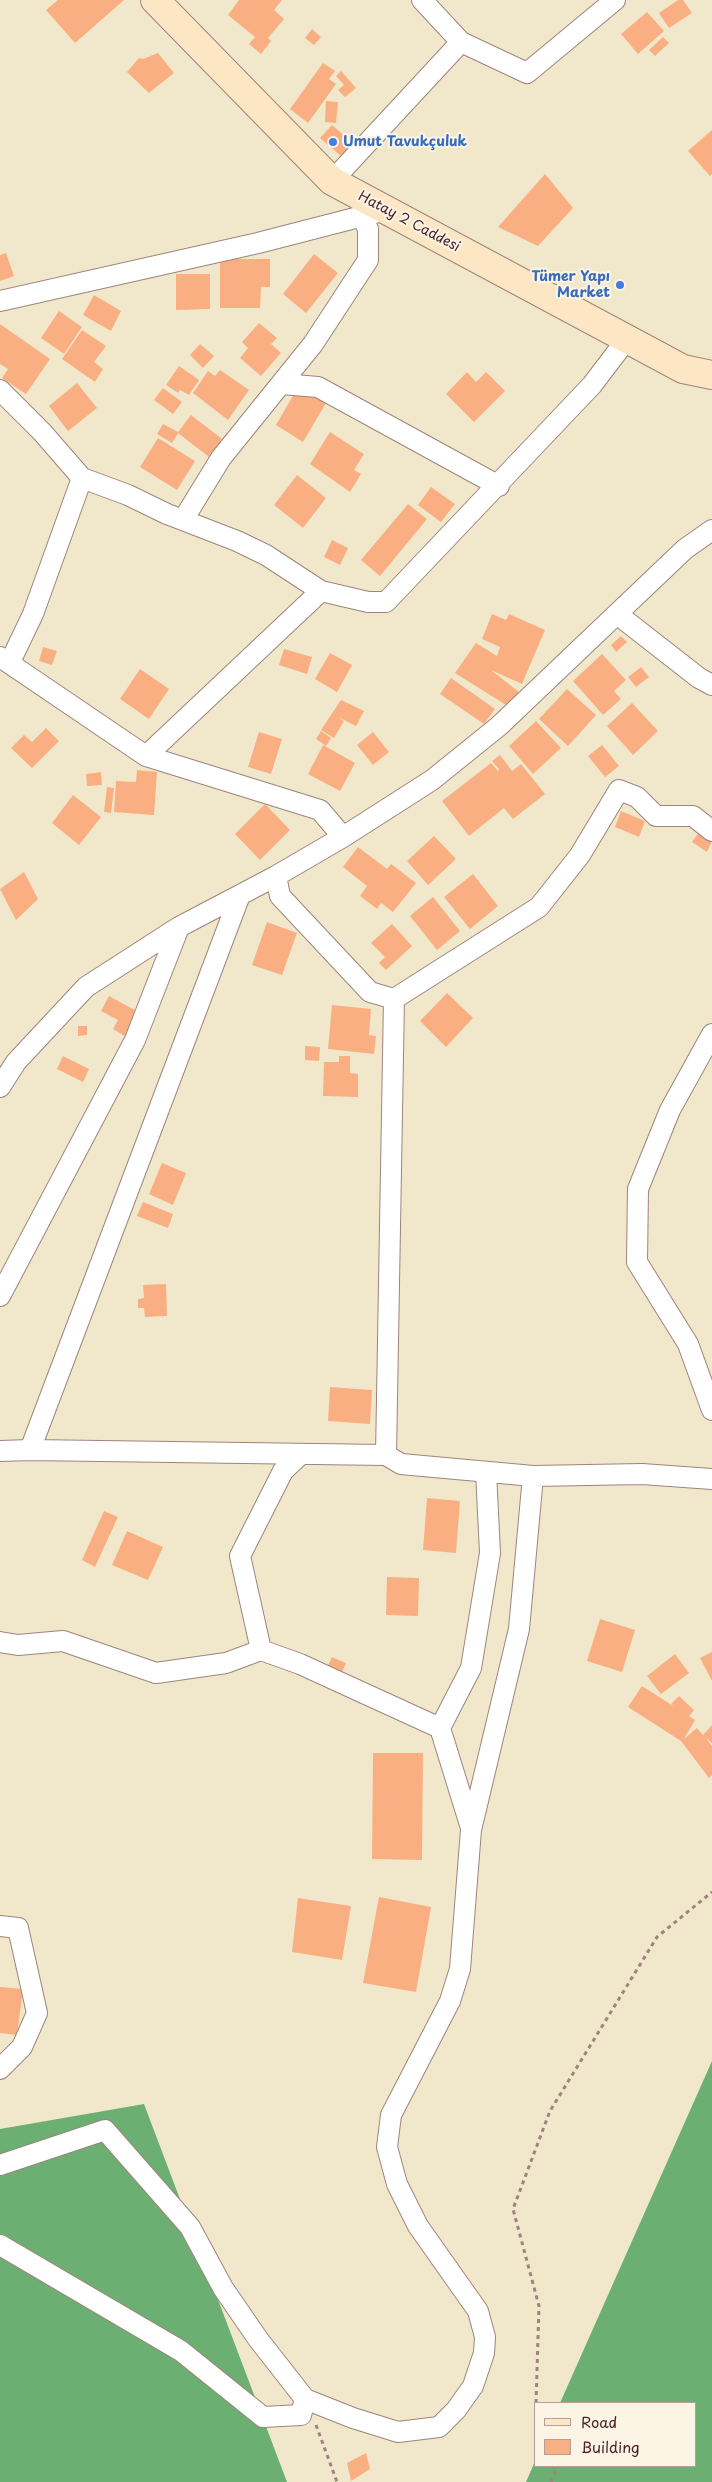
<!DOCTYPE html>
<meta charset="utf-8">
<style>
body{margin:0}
#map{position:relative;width:712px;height:2482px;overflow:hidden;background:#f1e8cc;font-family:"Playpen Sans",sans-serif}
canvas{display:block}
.legend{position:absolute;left:534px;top:2402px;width:162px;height:65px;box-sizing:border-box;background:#fcf5e5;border:1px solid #b59f9b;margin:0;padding:6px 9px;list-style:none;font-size:15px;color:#4a1f2b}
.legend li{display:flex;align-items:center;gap:10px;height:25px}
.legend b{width:25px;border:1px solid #b59f9b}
</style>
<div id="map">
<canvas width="712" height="2482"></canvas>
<ul class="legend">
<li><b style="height:6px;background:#fce6c4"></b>Road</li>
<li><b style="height:14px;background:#f9af82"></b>Building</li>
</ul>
</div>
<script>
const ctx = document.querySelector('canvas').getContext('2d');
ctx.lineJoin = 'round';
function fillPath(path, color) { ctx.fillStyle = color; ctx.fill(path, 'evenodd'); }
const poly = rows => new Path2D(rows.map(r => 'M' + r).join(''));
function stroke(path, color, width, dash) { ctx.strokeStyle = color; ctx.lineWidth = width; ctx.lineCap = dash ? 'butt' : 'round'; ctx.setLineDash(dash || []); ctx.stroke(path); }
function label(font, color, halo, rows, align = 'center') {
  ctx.font = font + ' "Playpen Sans",sans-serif'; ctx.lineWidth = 4; ctx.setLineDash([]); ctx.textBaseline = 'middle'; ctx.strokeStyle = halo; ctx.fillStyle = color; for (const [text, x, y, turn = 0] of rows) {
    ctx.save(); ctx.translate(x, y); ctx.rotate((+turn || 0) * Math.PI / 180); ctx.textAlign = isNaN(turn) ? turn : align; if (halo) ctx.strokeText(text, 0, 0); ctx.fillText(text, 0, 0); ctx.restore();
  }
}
fillPath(poly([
 [712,2061,712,2482,526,2482,536,2459,536,2466,696,2466,696,2403,560,2403],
 [144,2104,287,2482,0,2482,0,2129]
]), '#6caf73');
fillPath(poly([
 [58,0,124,0,75,43,46,10],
 [239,0,282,0,274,10,284,19,268,38,271,41,261,54,249,44,255,37,228,15],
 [678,0,683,0,692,13,669,28,659,13],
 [647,12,664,31,638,54,621,34],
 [312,29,321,37,314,45,305,38],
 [663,37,669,43,655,56,649,50],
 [158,53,174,73,149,93,127,72,139,58,143,59],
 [323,63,335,71,329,79,336,84,308,123,290,109],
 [341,71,356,88,345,97,338,90,344,85,336,76],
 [326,101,338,102,336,123,325,122],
 [332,125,354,144,342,157,320,138],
 [712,130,712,174,710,176,688,151],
 [545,174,573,208,538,246,498,227],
 [6,253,14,276,0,281,0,255],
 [314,254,338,273,306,313,283,294],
 [220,259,270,259,270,287,261,287,260,308,220,308],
 [176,274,210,274,210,309,176,310],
 [94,295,121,311,111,331,83,315],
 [59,311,82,327,64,354,41,338],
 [259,323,277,338,271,344,281,353,261,376,240,358,248,348,242,342],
 [0,324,50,359,26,394,2,378,8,369,0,364],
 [82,330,106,346,94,362,103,369,95,382,62,359],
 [200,344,214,356,203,368,190,355],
 [179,366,199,380,189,395,180,390,178,393,166,385],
 [220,370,249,390,228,420,193,393,208,371,215,376],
 [467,372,476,382,486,372,505,391,474,422,446,394],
 [77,383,97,408,68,431,49,406],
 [298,387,326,403,303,442,276,425],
 [163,388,182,402,173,414,154,400],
 [191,415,222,439,209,457,178,433,172,443,157,434,163,424,178,432],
 [330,432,364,454,354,470,361,474,350,492,310,464],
 [158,438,195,461,177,490,140,467],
 [297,475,326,498,303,528,274,505],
 [431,487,455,504,441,522,418,505],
 [408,504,427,519,380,576,361,560],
 [332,540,348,548,340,565,324,557],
 [492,614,506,620,509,614,545,630,522,684,491,670,519,692,506,705,455,673,476,643,497,656,500,647,482,639],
 [621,636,627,642,616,652,611,645],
 [43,647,57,651,52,665,39,661],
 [284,649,312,657,307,674,279,665],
 [330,653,352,665,337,692,315,679],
 [602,654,626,680,614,691,621,699,603,715,573,681],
 [641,667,649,677,636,687,628,677],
 [140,669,169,689,149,719,120,699],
 [451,678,495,709,484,724,440,694],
 [567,689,596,715,568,746,539,719],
 [341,700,364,711,356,726,338,717,344,721,334,738,321,730],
 [632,703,658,731,633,755,607,726],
 [536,721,561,748,533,774,509,746],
 [46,728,59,741,32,768,11,748,24,735,32,742],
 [321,731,331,738,326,746,316,739],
 [259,732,282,739,271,774,248,767],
 [373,732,389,752,373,765,357,745],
 [323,745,355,763,340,791,308,774],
 [602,745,619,766,605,777,588,756],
 [500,755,512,771,521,764,545,794,513,819,504,808,469,836,442,801,491,763,498,771,499,769,492,761],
 [137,770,157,772,154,815,114,812,116,781,136,782],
 [101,772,102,785,87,786,86,774],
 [107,787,114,788,111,813,104,812],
 [73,795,101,817,79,845,52,823],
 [265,804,290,830,260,860,235,834],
 [621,811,645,821,639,837,615,827],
 [699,832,712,841,707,852,692,842],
 [434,836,456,859,428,885,407,861],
 [358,847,387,869,391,864,416,883,393,912,381,903,377,909,360,896,367,886,343,867],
 [24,872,38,899,16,920,0,889],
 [473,874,498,906,470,929,444,897],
 [433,897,460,931,437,950,410,916],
 [267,922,297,933,282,975,252,965],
 [392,924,412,946,386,970,379,963,385,957,371,943],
 [447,993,473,1018,446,1047,420,1021],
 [109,996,142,1014,128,1038,113,1029,118,1020,101,1011],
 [332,1005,371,1009,369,1035,376,1036,374,1054,328,1049],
 [78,1026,87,1026,87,1035,78,1036],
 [305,1046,320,1047,319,1061,305,1060],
 [63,1056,89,1069,83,1082,57,1069],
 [339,1056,350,1056,350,1073,358,1074,358,1097,323,1096,324,1062,339,1062],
 [162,1163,186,1173,173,1205,149,1194],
 [143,1202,173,1214,168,1228,137,1216],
 [166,1284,167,1316,145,1317,144,1308,138,1308,138,1299,144,1298,143,1285],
 [330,1387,372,1390,370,1424,328,1421],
 [427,1498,460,1501,456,1553,423,1550],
 [104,1511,118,1517,95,1567,82,1560],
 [127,1531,163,1547,148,1580,112,1565],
 [387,1577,419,1578,418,1616,386,1615],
 [600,1619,635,1630,622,1672,587,1661],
 [712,1652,712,1681,700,1658],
 [675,1654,689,1673,661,1694,647,1676],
 [332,1657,346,1663,342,1672,328,1666],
 [642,1686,675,1707,671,1704,679,1696,694,1710,689,1716,695,1720,684,1739,697,1728,703,1735,712,1725,712,1743,705,1737,712,1746,712,1775,709,1778,681,1741,628,1707],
 [373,1753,423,1753,422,1860,372,1859],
 [379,1897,431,1907,416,1992,363,1983],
 [298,1898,351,1906,342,1960,292,1952],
 [0,1987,23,1989,17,2035,0,2033],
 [366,2453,370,2469,351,2481,347,2463]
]), '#f9af82');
const street = poly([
 [422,0,461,42],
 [332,181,461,42,527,73,615,0],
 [0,301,258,243,386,210],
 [282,384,318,387,499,486],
 [0,390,42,432,82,478,128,495,167,514,237,541,266,555,321,591,368,602,386,602,592,385,627,339],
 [183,520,221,458,313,344,368,260,368,229,362,217],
 [712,530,685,549,499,726,432,780,343,837,276,876,280,896,370,992,394,999,539,907,580,855,619,790,637,797,656,816,693,816,712,831],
 [617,614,699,678,712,685],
 [0,657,146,756,320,810,343,837],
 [10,662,33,614,82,478],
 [146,756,321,591],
 [712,1034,670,1110,638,1189,637,1262,688,1344,712,1410],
 [0,1087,16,1062,86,987,179,927],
 [0,1296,135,1040,179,927,276,876],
 [30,1450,240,895],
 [0,1451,30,1450,386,1455,401,1464,533,1476,642,1474,712,1479],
 [386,1455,394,999],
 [0,1642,18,1645,63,1641,156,1673,226,1663,261,1650,300,1664,440,1728],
 [261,1650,240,1556,283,1471,300,1455],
 [471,1828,440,1728,471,1668,490,1553,486,1472],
 [0,1926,18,1928,37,2013,22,2047,0,2069],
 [0,2165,105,2130,190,2227,223,2288,258,2339,305,2399,353,2418,398,2432,439,2427,456,2410,473,2386,484,2353,485,2337,478,2311,418,2226,397,2184,387,2147,391,2115,450,2001,460,1969,471,1830,519,1629,533,1476],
 [0,2245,181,2351,263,2417,301,2415,305,2399]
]);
const secondary = poly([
 [155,0,332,181,683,369,712,375]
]);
stroke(street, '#9e847c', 22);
stroke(secondary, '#9e847c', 30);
stroke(poly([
 [536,2403,539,2306,513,2209,550,2111,657,1937,712,1892],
 [316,2425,337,2482],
 [551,2482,555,2473,553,2466]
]), '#9e847c', 3, [4, 4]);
stroke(street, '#fff', 20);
stroke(secondary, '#fce6c4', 28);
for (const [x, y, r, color] of [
 [333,142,5,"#3f7fe0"],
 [620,285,5,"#3f7fe0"]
]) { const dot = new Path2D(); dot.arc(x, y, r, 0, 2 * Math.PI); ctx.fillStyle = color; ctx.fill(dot); stroke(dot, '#fcf5e5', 2); }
label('bold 14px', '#366cbe', '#fcf5e5', [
 ["Umut Tavukçuluk",343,142],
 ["Tümer Yapı",610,277,"right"],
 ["Market",610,293,"right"]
], 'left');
label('14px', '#4a1f2b', '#fcf5e5', [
 ["Hatay 2 Caddesi",409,222,28]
]);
</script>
